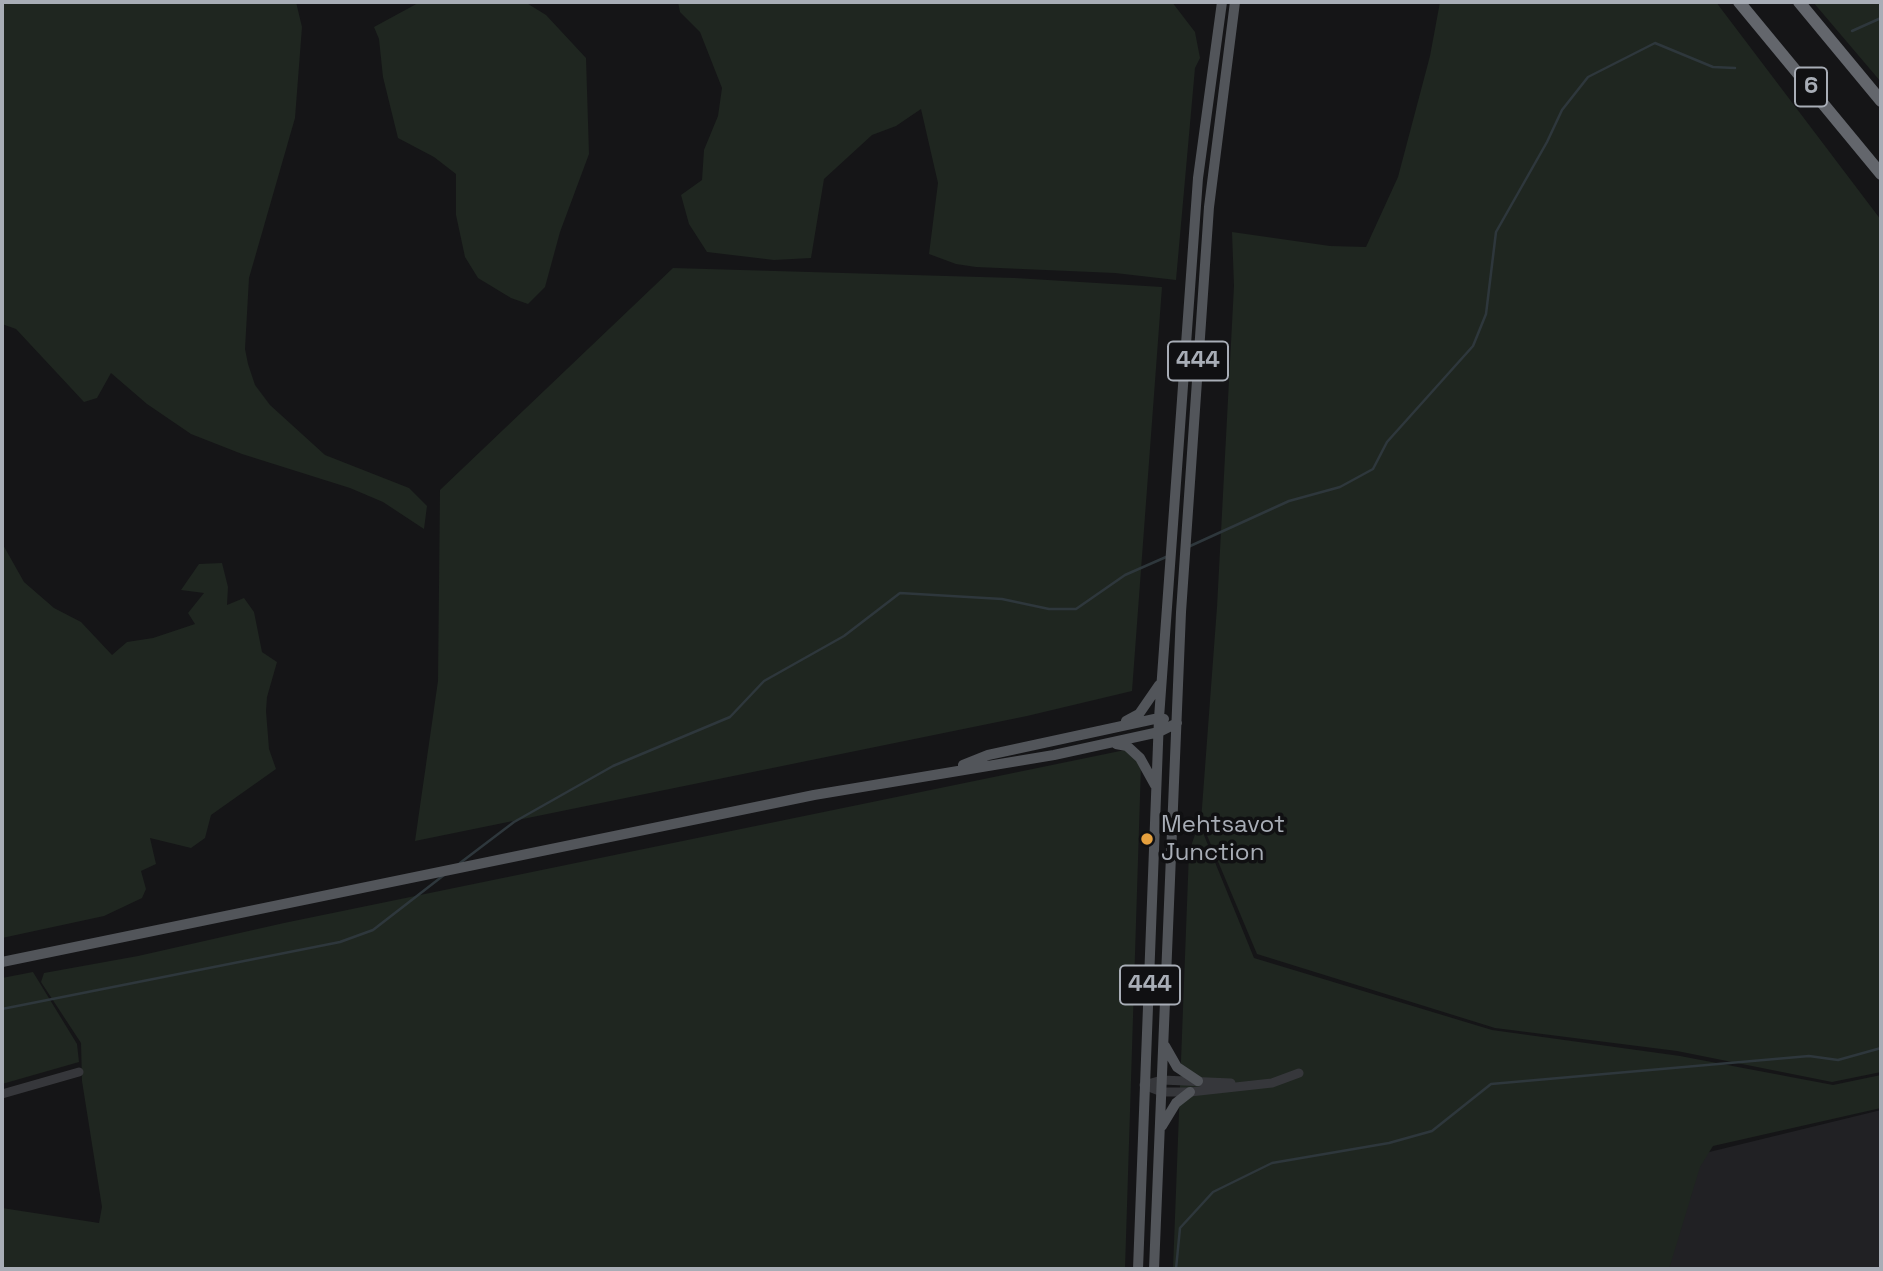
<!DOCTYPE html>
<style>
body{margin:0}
#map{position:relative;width:1883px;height:1271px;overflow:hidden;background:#151517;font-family:"Space Grotesk",sans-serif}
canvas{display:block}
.frame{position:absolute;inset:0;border:4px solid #a8adb6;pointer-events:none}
</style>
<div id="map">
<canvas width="1883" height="1271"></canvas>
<div class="frame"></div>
</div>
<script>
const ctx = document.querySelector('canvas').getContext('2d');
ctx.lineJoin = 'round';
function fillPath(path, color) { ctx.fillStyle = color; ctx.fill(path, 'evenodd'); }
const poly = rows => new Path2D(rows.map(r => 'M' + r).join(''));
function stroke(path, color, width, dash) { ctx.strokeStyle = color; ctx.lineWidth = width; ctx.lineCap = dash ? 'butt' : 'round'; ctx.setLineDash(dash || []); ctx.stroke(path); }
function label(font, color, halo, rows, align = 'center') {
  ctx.font = font + ' "Space Grotesk",sans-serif'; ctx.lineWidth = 7; ctx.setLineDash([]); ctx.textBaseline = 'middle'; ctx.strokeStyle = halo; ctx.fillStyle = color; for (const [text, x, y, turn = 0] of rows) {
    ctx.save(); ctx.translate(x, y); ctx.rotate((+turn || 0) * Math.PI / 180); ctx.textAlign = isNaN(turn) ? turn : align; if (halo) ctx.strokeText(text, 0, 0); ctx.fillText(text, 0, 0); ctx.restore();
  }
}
fillPath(poly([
 [1881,1110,1881,1269,1566,1269,1697,1155]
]), '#212124');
fillPath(poly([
 [2,2,296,2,302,27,295,118,249,278,245,349,248,364,255,385,270,405,325,455,409,488,427,506,424,529,383,502,350,488,242,454,191,434,147,404,111,373,97,398,84,402,16,329,2,324],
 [420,2,525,2,546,15,586,58,589,154,560,232,545,287,528,304,511,298,478,278,465,257,456,215,456,174,434,157,398,138,383,77,379,39,374,27],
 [678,2,1172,2,1195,32,1200,58,1195,68,1176,280,1115,273,976,267,956,264,929,254,938,183,921,109,896,126,872,135,824,179,811,258,774,260,707,252,689,224,681,195,702,180,704,150,718,116,722,88,700,32,680,12],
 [1440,2,1716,2,1881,220,1881,1072,1832,1082,1677,1051,1495,1028,1257,954,1201,821,1217,607,1234,286,1232,232,1330,246,1366,247,1398,177,1430,56],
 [1813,2,1881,2,1881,82],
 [673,268,1015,278,1162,287,1132,691,1027,716,415,841,438,681,440,490],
 [2,543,24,582,54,608,81,622,112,655,127,642,153,638,195,624,188,613,204,593,181,590,199,564,222,563,228,587,227,605,244,598,254,612,262,652,277,662,267,697,266,711,269,749,276,769,211,815,205,838,191,848,150,838,156,864,141,871,146,889,142,898,104,916,2,938],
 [1125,750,1141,765,1125,1269,2,1269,2,1208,99,1223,102,1207,82,1081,81,1043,41,982,44,973,138,956,284,923],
 [1199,823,1254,958,1492,1030,1680,1056,1833,1085,1881,1075,1881,1108,1713,1146,1700,1167,1669,1269,1173,1269,1189,852],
 [33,972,77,1044,79,1062,2,1084,2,978]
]), '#1f2620');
stroke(poly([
 [1852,31,1881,18],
 [1188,547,1289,501,1340,487,1373,469,1387,442,1473,346,1486,314,1496,232,1547,142,1562,110,1588,77,1655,43,1713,67,1735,68],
 [460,863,514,822,613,766,730,717,764,681,844,636,900,593,1002,599,1049,609,1076,609,1125,575,1166,557],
 [2,1009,340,942,373,930,444,875],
 [1176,1269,1180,1228,1213,1192,1272,1163,1389,1143,1432,1131,1491,1084,1809,1056,1838,1060,1881,1048]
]), '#2e373c', 2.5);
stroke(poly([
 [1144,1085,1162,1092,1190,1092,1272,1083,1299,1073],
 [1144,1085,1162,1080,1231,1083],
 [2,1094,79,1072]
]), '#36373b', 9);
stroke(poly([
 [1126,721,1139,714,1159,685],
 [1116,744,1127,746,1140,758,1155,785],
 [963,765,988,755,1159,718,1164,719],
 [2,962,814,795,1054,755,1159,732,1177,723],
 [1165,1046,1177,1067,1198,1081],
 [1162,1126,1176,1103,1190,1092],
 [1138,1269,1159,718,1198,178,1222,2],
 [1154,1269,1181,612,1209,207,1235,2]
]), '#52555a', 10);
stroke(poly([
 [1739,2,1881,174],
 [1799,2,1881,101]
]), '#63666c', 12);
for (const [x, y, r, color] of [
 [1147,839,7,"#e5a03e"]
]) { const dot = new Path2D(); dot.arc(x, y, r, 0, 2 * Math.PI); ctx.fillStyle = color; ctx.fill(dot); stroke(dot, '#101012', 2.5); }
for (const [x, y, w] of [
 [1811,87,32],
 [1198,361,60],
 [1150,985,60]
]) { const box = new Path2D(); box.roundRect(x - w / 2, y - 19.5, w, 39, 5); ctx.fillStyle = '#101012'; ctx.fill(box); stroke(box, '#a8adb6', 2); }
label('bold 23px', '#a8adb6', null, [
 ["6",1811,87],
 ["444",1198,361],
 ["444",1150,985]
]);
label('24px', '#a8adb6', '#101012', [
 ["Mehtsavot",1161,825],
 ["Junction",1161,853]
], 'left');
</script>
